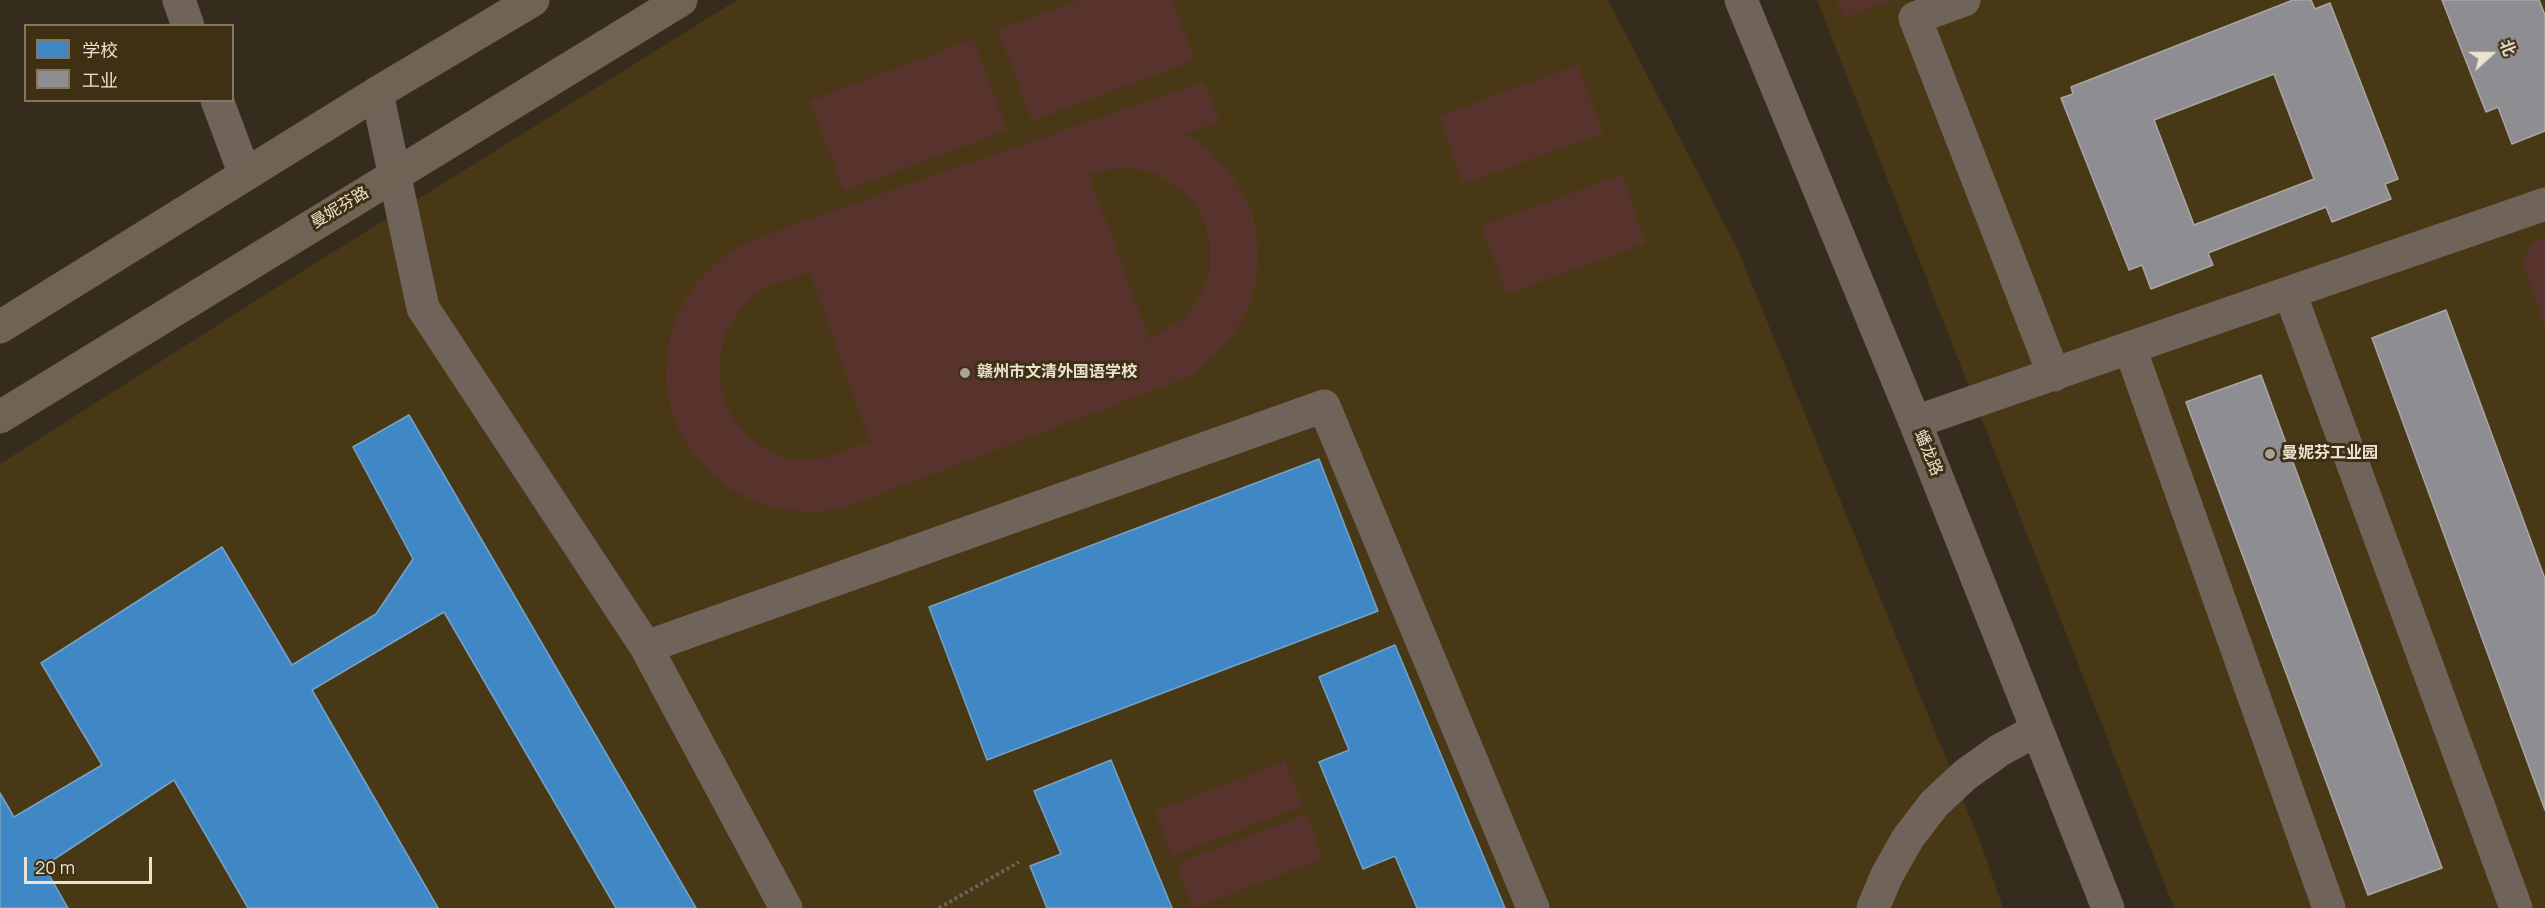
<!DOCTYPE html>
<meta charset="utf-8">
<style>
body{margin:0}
#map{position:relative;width:2545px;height:908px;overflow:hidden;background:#352c1d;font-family:Manrope,"Noto Sans SC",sans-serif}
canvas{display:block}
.legend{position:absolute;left:24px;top:24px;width:210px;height:78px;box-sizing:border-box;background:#3f3013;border:2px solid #84775f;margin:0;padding:8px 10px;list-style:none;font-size:18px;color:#ebe2d2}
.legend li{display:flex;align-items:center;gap:12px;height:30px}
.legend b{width:30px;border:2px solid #84775f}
.north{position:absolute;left:2461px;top:24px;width:60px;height:60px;-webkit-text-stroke:4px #3f3013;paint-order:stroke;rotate:69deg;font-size:16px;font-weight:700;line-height:24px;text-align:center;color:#ebe2d2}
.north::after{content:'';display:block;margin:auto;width:21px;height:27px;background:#ebe2d2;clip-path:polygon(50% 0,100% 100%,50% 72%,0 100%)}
.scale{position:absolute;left:24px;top:857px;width:128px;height:27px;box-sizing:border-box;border:3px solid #ebe2d2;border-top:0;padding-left:8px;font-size:18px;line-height:21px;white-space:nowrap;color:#ebe2d2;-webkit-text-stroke:4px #3f3013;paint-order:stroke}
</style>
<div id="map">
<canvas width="2545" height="908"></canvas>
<ul class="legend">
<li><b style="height:16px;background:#3f88c5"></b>学校</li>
<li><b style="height:16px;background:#8d8d92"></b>工业</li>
</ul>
<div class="north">北</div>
<div class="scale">20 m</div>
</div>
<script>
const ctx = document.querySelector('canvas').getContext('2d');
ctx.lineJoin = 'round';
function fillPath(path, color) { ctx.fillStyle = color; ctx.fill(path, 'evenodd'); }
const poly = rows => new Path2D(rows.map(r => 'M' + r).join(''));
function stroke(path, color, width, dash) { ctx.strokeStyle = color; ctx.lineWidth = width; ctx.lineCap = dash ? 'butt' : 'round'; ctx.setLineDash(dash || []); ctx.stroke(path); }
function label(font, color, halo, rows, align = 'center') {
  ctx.font = font + ' Manrope,"Noto Sans SC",sans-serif'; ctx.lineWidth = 6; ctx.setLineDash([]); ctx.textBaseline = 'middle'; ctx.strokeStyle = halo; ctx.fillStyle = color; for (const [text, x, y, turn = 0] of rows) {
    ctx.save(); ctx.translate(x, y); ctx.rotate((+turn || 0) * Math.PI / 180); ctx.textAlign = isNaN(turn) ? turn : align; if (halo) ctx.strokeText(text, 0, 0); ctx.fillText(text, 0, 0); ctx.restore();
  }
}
fillPath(poly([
 [737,0,1608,0,1737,248,1981,844,2003,908,0,908,0,464,285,282],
 [1817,0,2545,0,2545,908,2174,908]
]), '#493815');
fillPath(poly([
 [1079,0,1172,0,1195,60,1032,121,998,30],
 [1837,0,1892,0,1844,18],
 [973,39,1007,130,844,191,810,101],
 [1578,65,1603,133,1463,184,1439,116],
 [1203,82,1220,121,1185,134,1208,149,1228,170,1243,194,1254,220,1258,249,1257,279,1248,308,1234,333,1215,356,1192,374,1165,386,840,509,813,512,786,510,759,504,735,492,713,476,695,455,680,432,671,407,666,380,667,353,673,326,684,301,700,279,719,260,742,245,795,224],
 [1128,168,1149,171,1167,180,1184,192,1197,208,1206,226,1210,247,1210,266,1205,286,1196,303,1183,319,1149,339,1089,175,1107,170],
 [810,272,870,441,829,457,810,460,786,459,766,450,748,437,734,420,724,400,719,379,720,356,725,335,736,315,750,298,768,286],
 [1622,175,1646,243,1507,294,1482,226],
 [2545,238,2545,326,2522,262,2532,242],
 [1285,761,1302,806,1172,856,1155,812],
 [1306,814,1323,859,1193,908,1176,864]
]), '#58332e');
const schools = poly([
 [409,415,696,908,616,908,444,612,312,690,438,908,248,908,174,780,44,866,68,908,0,908,0,793,14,817,102,765,41,663,222,547,292,665,376,614,413,559,353,447,409,415],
 [1319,459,1378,611,987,760,929,607,1319,459],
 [1395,645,1505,908,1417,908,1395,856,1363,869,1319,762,1349,750,1319,677,1395,645],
 [1111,760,1172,908,1047,908,1030,866,1061,854,1034,791,1111,760]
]);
fillPath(schools, '#3f88c5');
stroke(schools, '#73a3c9', 1.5);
const industry = poly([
 [2293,0,2311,0,2315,9,2330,3,2398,179,2385,184,2391,199,2332,222,2326,207,2208,253,2213,265,2151,289,2142,265,2129,270,2061,98,2073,94,2071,87,2293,0],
 [2274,74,2314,179,2194,225,2154,120,2274,74],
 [2442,0,2539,0,2545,15,2545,131,2512,144,2498,107,2486,112,2442,0],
 [2446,310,2545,579,2545,810,2372,338,2446,310],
 [2261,375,2442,868,2368,895,2186,402,2261,375]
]);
fillPath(industry, '#8d8d92');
stroke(industry, '#a9a6a5', 1.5);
stroke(poly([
 [939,908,1019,862]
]), '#6c6359', 4, [3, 3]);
stroke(poly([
 [179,0,188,26],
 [1741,0,1915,422,2108,908],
 [1964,0,1915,18,2054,375],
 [377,93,423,308,646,647,1324,406,1533,908],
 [217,100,245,175],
 [2290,293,2516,908],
 [2130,348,2329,908],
 [1915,422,2545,204],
 [646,647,786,908],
 [1873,908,1887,875,1908,838,1934,804,1965,775,2000,750,2037,730]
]), '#706359', 33);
stroke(poly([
 [0,327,377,93,533,0],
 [0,417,681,0]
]), '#706356', 33);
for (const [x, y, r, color] of [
 [965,373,6,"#aba293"],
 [2270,454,6,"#aba293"]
]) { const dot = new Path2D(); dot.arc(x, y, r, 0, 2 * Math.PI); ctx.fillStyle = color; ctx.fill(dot); stroke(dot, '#3f3013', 2); }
label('16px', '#ebe2d2', '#3f3013', [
 ["曼妮芬路",340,208,-31],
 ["蟠龙路",1928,453,68]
]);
label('bold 16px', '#ebe2d2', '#3f3013', [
 ["赣州市文清外国语学校",977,373],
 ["曼妮芬工业园",2282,454]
], 'left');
</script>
